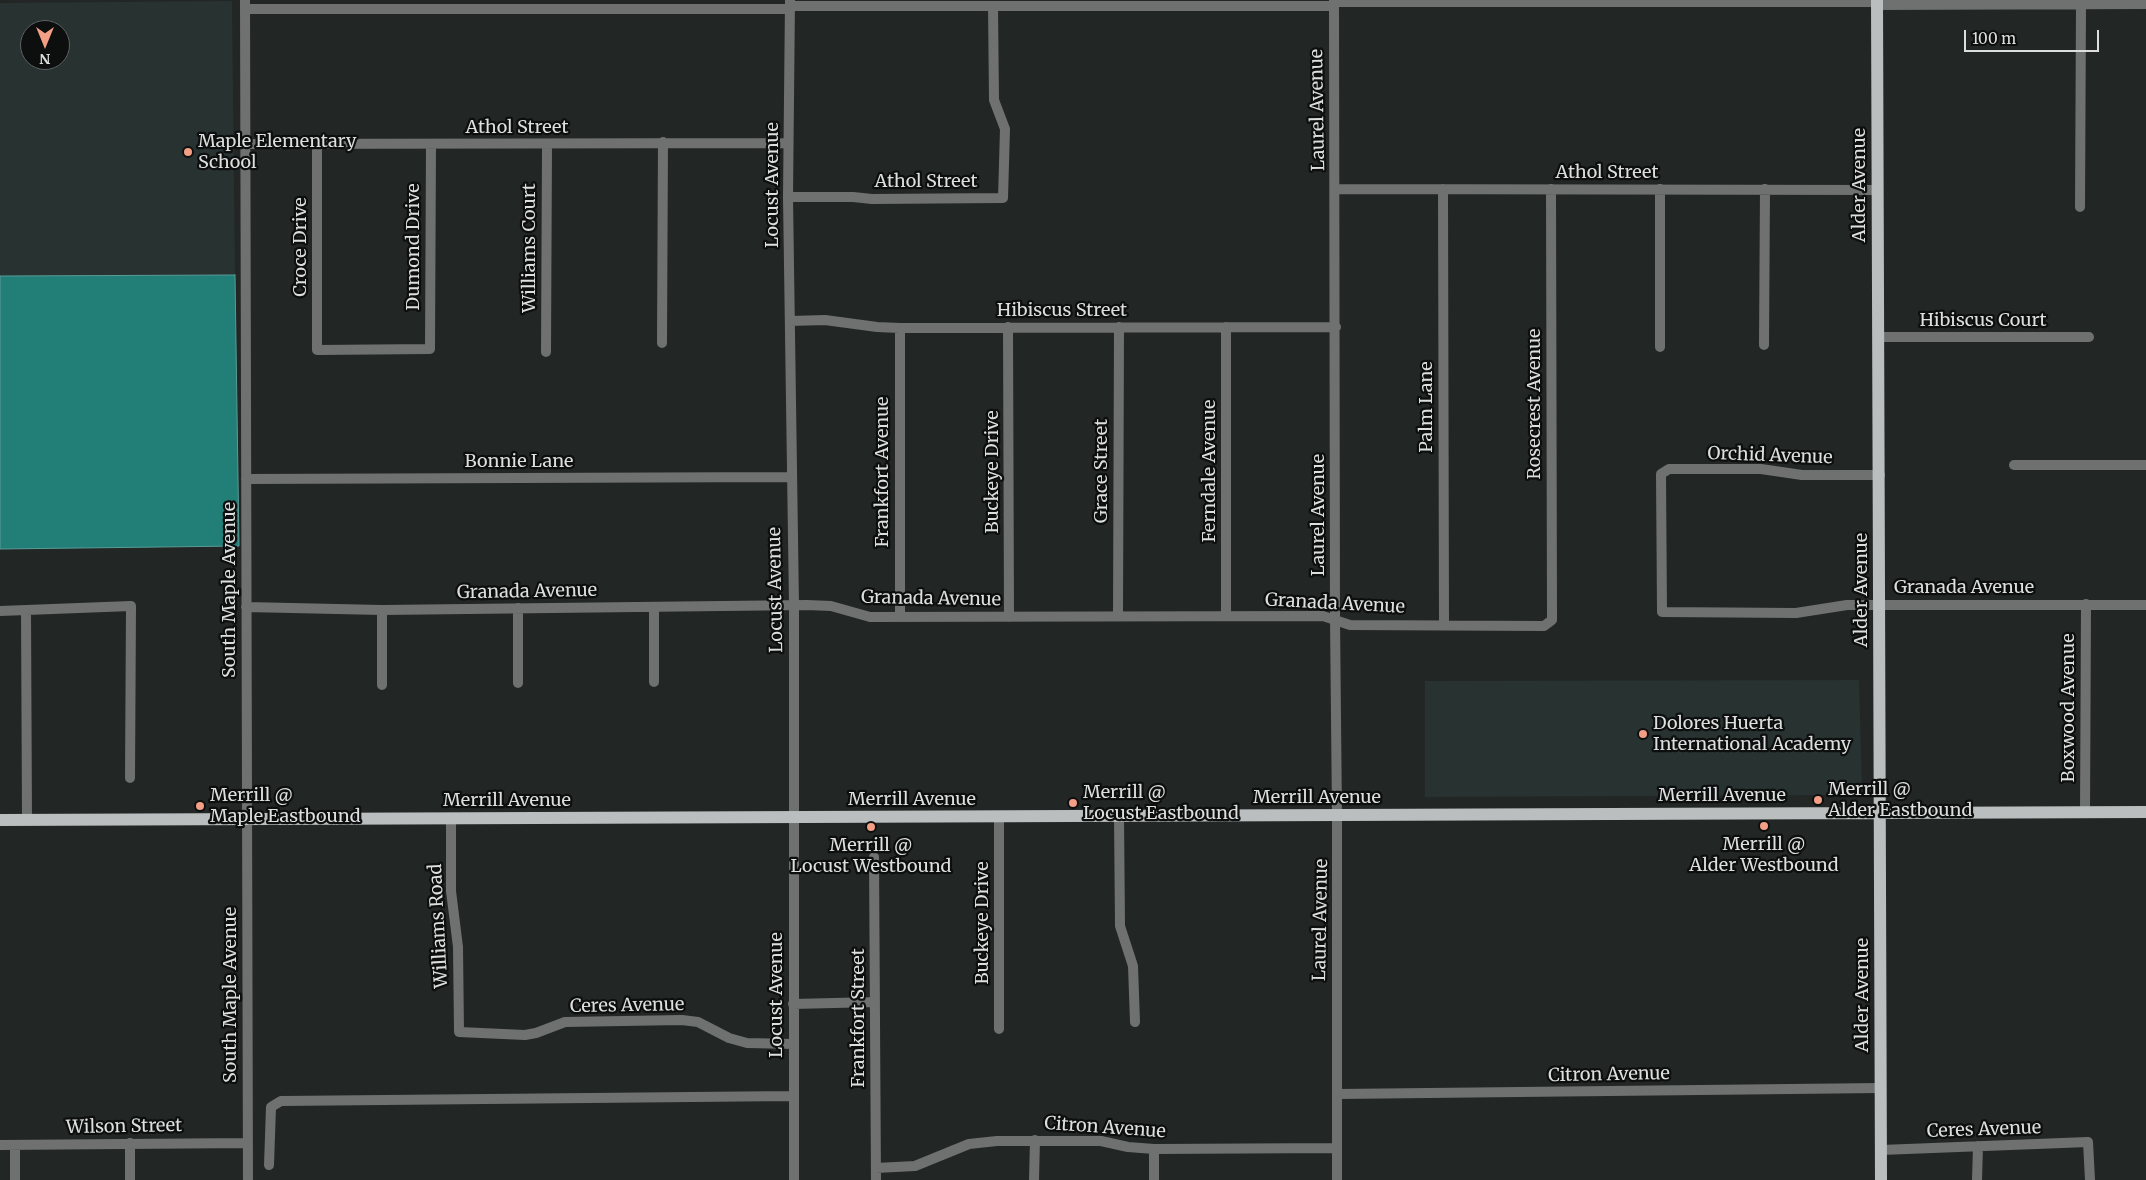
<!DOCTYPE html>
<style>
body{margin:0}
#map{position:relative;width:2146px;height:1180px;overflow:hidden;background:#222625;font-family:Merriweather,serif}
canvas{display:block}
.north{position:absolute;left:20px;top:20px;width:50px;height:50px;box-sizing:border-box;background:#0d0e0e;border:1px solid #606262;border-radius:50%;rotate:180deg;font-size:14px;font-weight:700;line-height:20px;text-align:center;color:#dddfdf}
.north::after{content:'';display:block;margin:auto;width:18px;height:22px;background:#f39f85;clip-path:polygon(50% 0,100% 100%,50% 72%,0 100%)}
.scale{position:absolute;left:1964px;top:30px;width:135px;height:22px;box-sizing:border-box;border:2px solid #dddfdf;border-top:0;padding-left:6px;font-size:15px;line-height:18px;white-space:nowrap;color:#dddfdf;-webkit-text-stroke:4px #0d0e0e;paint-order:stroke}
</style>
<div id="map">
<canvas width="2146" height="1180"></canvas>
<div class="north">N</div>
<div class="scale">100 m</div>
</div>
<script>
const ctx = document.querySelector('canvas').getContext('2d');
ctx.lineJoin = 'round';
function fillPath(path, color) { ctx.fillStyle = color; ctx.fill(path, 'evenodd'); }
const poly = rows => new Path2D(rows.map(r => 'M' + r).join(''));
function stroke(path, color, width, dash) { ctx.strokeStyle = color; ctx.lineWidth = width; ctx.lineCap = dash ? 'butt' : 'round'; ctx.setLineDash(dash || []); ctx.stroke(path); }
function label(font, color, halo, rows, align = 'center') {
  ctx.font = font + ' Merriweather,serif'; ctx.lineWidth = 4.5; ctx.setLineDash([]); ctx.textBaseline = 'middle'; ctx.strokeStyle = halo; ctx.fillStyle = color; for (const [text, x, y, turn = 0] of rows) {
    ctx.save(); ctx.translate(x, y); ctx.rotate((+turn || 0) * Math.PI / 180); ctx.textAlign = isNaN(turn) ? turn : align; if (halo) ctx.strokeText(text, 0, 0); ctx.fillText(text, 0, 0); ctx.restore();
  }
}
fillPath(poly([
 [232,1,235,275,0,276,0,3],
 [30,30,60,30,60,60,30,60],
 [1859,680,1862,786,1852,795,1425,797,1425,681]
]), '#273231');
const water = poly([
 [235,275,239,546,0,549,0,276,235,275]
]);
fillPath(water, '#227f78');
stroke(water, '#5a9c97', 1);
stroke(poly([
 [245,0,248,1180],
 [790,0,788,197,794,605,794,1180],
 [1334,0,1335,619,1337,816,1337,1180],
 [1334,2,1877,2],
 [1877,5,2146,4],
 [790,6,1333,6],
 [246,9,790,9],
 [246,144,788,143],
 [317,145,317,350,430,349,431,145],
 [1336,189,1878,190],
 [1443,189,1444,625],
 [1660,189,1660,347],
 [788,197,853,197,872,199,1003,198,1005,129,994,100,993,6],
 [2080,207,2081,4],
 [790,321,825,320,877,327,900,328,1336,327],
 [1008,327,1009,617],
 [1878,337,2089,337],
 [662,343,663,142],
 [1764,345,1765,189],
 [546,352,547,144],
 [2014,465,2146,465],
 [1880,475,1802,475,1761,469,1669,469,1661,474,1662,612,1796,613,1847,605,2146,605],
 [246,479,791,477],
 [246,607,382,610,807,605,831,606,870,617,1323,616,1350,625,1544,626,1552,620,1551,189],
 [654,607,654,682],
 [518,608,518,683],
 [382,610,382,685],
 [0,611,131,606,130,778],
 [26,611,27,820],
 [1118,616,1119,327],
 [1226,616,1226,327],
 [900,617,900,328],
 [2085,813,2086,604],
 [1119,816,1120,926,1133,966,1135,1022],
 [999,817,999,1029],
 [451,818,451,891,458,947,459,1032,525,1035,536,1033,565,1022,682,1020,698,1022,729,1038,747,1043,793,1044],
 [874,857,876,1180],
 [793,1004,875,1002],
 [1338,1094,1881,1088],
 [130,1143,130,1180],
 [0,1145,248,1143],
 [15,1145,15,1180],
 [1154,1149,1154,1180],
 [1881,1150,2088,1142,2090,1180],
 [269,1165,271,1107,281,1101,794,1096],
 [876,1168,915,1166,969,1144,997,1141,1101,1141,1128,1147,1154,1149,1337,1148],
 [1034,1180,1035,1140],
 [1977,1180,1978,1146]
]), '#6f7171', 10);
stroke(poly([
 [1877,0,1881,1180],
 [0,820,2146,812]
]), '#babebe', 12);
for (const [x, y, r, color] of [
 [188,152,5,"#f39f85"],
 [1643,734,5,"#f39f85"],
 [1818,800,5,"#f39f85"],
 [1073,803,5,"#f39f85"],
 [200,806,5,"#f39f85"],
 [1764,826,5,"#f39f85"],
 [871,827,5,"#f39f85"]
]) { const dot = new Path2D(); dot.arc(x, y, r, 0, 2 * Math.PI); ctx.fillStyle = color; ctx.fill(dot); stroke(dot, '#0d0e0e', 2); }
label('18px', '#dddfdf', '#0d0e0e', [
 ["Laurel Avenue",1318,110,-91],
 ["Athol Street",517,128],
 ["Athol Street",1607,173],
 ["Athol Street",926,182],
 ["Locust Avenue",773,185,-90],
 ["Alder Avenue",1860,185,-90],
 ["Croce Drive",301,247,-90],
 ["Dumond Drive",414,247,-90],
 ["Williams Court",530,248,-90],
 ["Hibiscus Street",1062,311],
 ["Hibiscus Court",1983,321],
 ["Rosecrest Avenue",1535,404,-90],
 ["Palm Lane",1427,407,-90],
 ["Orchid Avenue",1770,456,2],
 ["Bonnie Lane",519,462],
 ["Grace Street",1102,471,-90],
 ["Ferndale Avenue",1210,471,-90],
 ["Frankfort Avenue",883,472,-90],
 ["Buckeye Drive",993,472,-90],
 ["Laurel Avenue",1319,515,-90],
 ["Granada Avenue",1964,588],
 ["South Maple Avenue",230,590,-90],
 ["Locust Avenue",776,590,-91],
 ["Alder Avenue",1862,590,-90],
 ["Granada Avenue",527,592,-1],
 ["Granada Avenue",931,599,1],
 ["Granada Avenue",1335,604,3],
 ["Boxwood Avenue",2069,708,-90],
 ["Merrill Avenue",1722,796],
 ["Merrill Avenue",1317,798],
 ["Merrill Avenue",912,800],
 ["Merrill Avenue",507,801],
 ["Laurel Avenue",1321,920,-89],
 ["Buckeye Drive",983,923,-90],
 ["Williams Road",439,926,-93],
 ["South Maple Avenue",231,995,-90],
 ["Locust Avenue",777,995,-90],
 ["Alder Avenue",1863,995,-90],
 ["Ceres Avenue",627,1006,-1],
 ["Frankfort Street",859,1018,-90],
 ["Citron Avenue",1609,1075,-1],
 ["Wilson Street",124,1127,-1],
 ["Citron Avenue",1105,1128,4],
 ["Ceres Avenue",1984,1130,-2]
]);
label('18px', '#dddfdf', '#0d0e0e', [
 ["Maple Elementary",198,142],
 ["School",198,163],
 ["Dolores Huerta",1653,724],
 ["International Academy",1653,745],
 ["Merrill @",1828,790],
 ["Alder Eastbound",1828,811],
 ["Merrill @",1083,793],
 ["Locust Eastbound",1083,814],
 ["Merrill @",210,796],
 ["Maple Eastbound",210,817],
 ["Merrill @",1764,845,"center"],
 ["Alder Westbound",1764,866,"center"],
 ["Merrill @",871,846,"center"],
 ["Locust Westbound",871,867,"center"]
], 'left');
</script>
